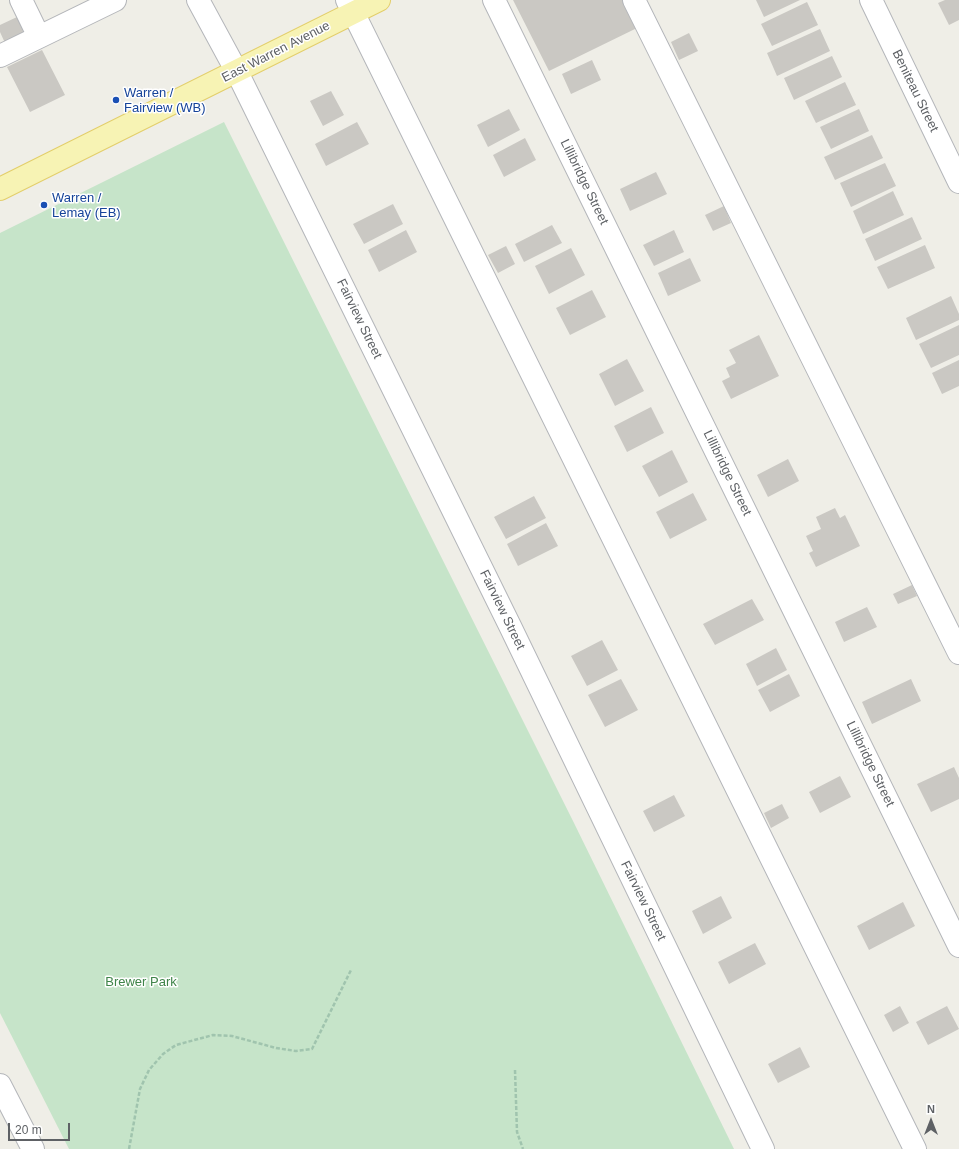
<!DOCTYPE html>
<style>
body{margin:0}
#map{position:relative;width:959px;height:1149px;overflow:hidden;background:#efeee7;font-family:Helvetica,sans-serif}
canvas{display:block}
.north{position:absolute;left:911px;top:1101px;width:40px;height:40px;-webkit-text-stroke:3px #fff;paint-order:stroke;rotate:0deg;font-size:11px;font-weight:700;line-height:16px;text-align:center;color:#5e6165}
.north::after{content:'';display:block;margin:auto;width:14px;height:18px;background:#5e6165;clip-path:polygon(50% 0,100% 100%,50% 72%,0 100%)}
.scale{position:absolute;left:8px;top:1123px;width:62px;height:18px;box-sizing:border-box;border:2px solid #5e6165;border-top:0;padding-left:5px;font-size:12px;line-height:14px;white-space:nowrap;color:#5e6165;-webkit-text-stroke:3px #fff;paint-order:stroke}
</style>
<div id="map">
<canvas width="959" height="1149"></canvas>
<div class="north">N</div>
<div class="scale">20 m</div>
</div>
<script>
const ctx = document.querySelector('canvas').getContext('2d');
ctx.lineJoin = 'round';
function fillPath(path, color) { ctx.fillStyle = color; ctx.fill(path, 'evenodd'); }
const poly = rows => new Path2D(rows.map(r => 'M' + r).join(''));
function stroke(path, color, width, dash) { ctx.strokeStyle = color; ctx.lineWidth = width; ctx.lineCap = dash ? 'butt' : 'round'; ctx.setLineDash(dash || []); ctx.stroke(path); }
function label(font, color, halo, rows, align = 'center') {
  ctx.font = font + ' Helvetica,sans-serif'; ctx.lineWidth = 3; ctx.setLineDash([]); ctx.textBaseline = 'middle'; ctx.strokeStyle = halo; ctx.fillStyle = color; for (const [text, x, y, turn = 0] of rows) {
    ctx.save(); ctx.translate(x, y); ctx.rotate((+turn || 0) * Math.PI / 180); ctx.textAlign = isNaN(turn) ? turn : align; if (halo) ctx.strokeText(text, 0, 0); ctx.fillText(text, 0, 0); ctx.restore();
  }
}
fillPath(poly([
 [224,122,573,821,734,1149,69,1149,0,1013,0,233]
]), '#c6e4c9');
fillPath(poly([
 [513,0,623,0,637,28,549,71],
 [756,0,800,0,764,17],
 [945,0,959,0,959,20,949,25,938,3],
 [807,2,818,25,772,46,761,24],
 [17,17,24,33,5,43,0,32,0,25],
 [820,29,830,51,777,76,767,53],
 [689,33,698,51,679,60,671,42],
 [42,50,65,95,30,112,7,67],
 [832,56,842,77,794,100,784,78],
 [592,60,601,80,571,94,562,74],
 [845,82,856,105,816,123,805,101],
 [331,91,344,115,323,126,310,101],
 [509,109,520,130,488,147,477,125],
 [859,109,869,131,831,149,820,127],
 [357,122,369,144,326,166,315,144],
 [872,135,883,158,835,180,824,157],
 [525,138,536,160,504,177,493,155],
 [885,163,896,186,851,207,840,183],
 [656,172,667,194,630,211,620,189],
 [893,191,904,215,863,234,853,211],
 [393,204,403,224,364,244,353,224],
 [724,206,731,223,713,231,705,215],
 [912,217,922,239,875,261,865,239],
 [552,225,562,243,524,262,515,244],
 [406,230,417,252,379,272,368,250],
 [674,230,684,252,654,266,643,245],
 [925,245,935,268,888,289,877,267],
 [506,246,515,264,498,273,488,255],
 [571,248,585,275,549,294,535,266],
 [690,258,701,281,668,296,658,273],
 [592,290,606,317,570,335,556,308],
 [951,296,959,314,959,320,916,340,906,318],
 [959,325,959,355,931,368,919,344],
 [759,335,779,376,731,399,722,381,730,377,726,368,736,363,729,350],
 [627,359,644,391,615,406,599,374],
 [959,360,959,386,942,394,932,373],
 [651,407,664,433,627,452,614,426],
 [672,450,688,482,659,497,642,466],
 [788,459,799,481,768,497,757,475],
 [693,493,707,520,670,539,656,512],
 [534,496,546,518,506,539,494,517],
 [835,508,840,518,845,515,860,546,816,567,809,553,813,551,806,536,821,529,816,517],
 [546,523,558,546,518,566,507,544],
 [912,585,917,596,898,604,893,594],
 [752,599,764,620,715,645,703,624],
 [867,607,877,627,844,642,835,622],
 [602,640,618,670,587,686,571,656],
 [776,648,787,670,757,686,746,664],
 [789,674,800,696,770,712,758,690],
 [621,679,638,710,605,727,588,695],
 [911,679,921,701,872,724,862,702],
 [954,767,959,778,959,799,931,812,917,784],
 [840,776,851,797,820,813,809,792],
 [674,795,685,816,654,832,643,811],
 [782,804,789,818,771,828,764,813],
 [721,896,732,918,703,934,692,911],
 [903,902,915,926,869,950,857,926],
 [755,943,766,964,729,984,718,962],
 [900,1006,909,1023,893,1032,884,1015],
 [947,1006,959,1029,928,1045,916,1022],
 [800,1047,810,1067,778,1083,768,1064]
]), '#cac8c3');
const minor = poly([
 [21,0,39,37],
 [198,0,237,72,510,626,763,1149],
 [347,0,915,1149],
 [494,0,959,946],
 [634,0,959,653],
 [871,0,959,182],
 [0,56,115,0],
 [0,1085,33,1149]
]);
const major = poly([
 [0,189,379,0]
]);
stroke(minor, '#b4b6ba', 24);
stroke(major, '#e3ce6b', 24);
stroke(poly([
 [515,1070,517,1132,523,1149],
 [129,1149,140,1089,149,1070,163,1054,176,1045,213,1035,232,1036,276,1048,296,1051,312,1049,351,970]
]), '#a0c4ae', 2.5, [4, 2]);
stroke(minor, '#fff', 22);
stroke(major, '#f7f3b4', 22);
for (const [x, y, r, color] of [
 [116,100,4,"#1a4fb4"],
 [44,205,4,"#1a4fb4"]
]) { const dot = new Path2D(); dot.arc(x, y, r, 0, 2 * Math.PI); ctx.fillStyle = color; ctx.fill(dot); stroke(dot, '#fff', 1.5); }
label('13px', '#5e6165', '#fff', [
 ["East Warren Avenue",276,52,-27],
 ["Beniteau Street",915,91,64],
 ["Lillibridge Street",584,182,64],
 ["Fairview Street",359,319,64],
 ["Lillibridge Street",727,473,64],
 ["Fairview Street",502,610,64],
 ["Lillibridge Street",870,764,64],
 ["Fairview Street",643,901,64]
]);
label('13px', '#164399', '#fff', [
 ["Warren /",124,93],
 ["Fairview (WB)",124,108],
 ["Warren /",52,198],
 ["Lemay (EB)",52,213]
], 'left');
label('13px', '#3f8449', '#fff', [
 ["Brewer Park",141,982]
]);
</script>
